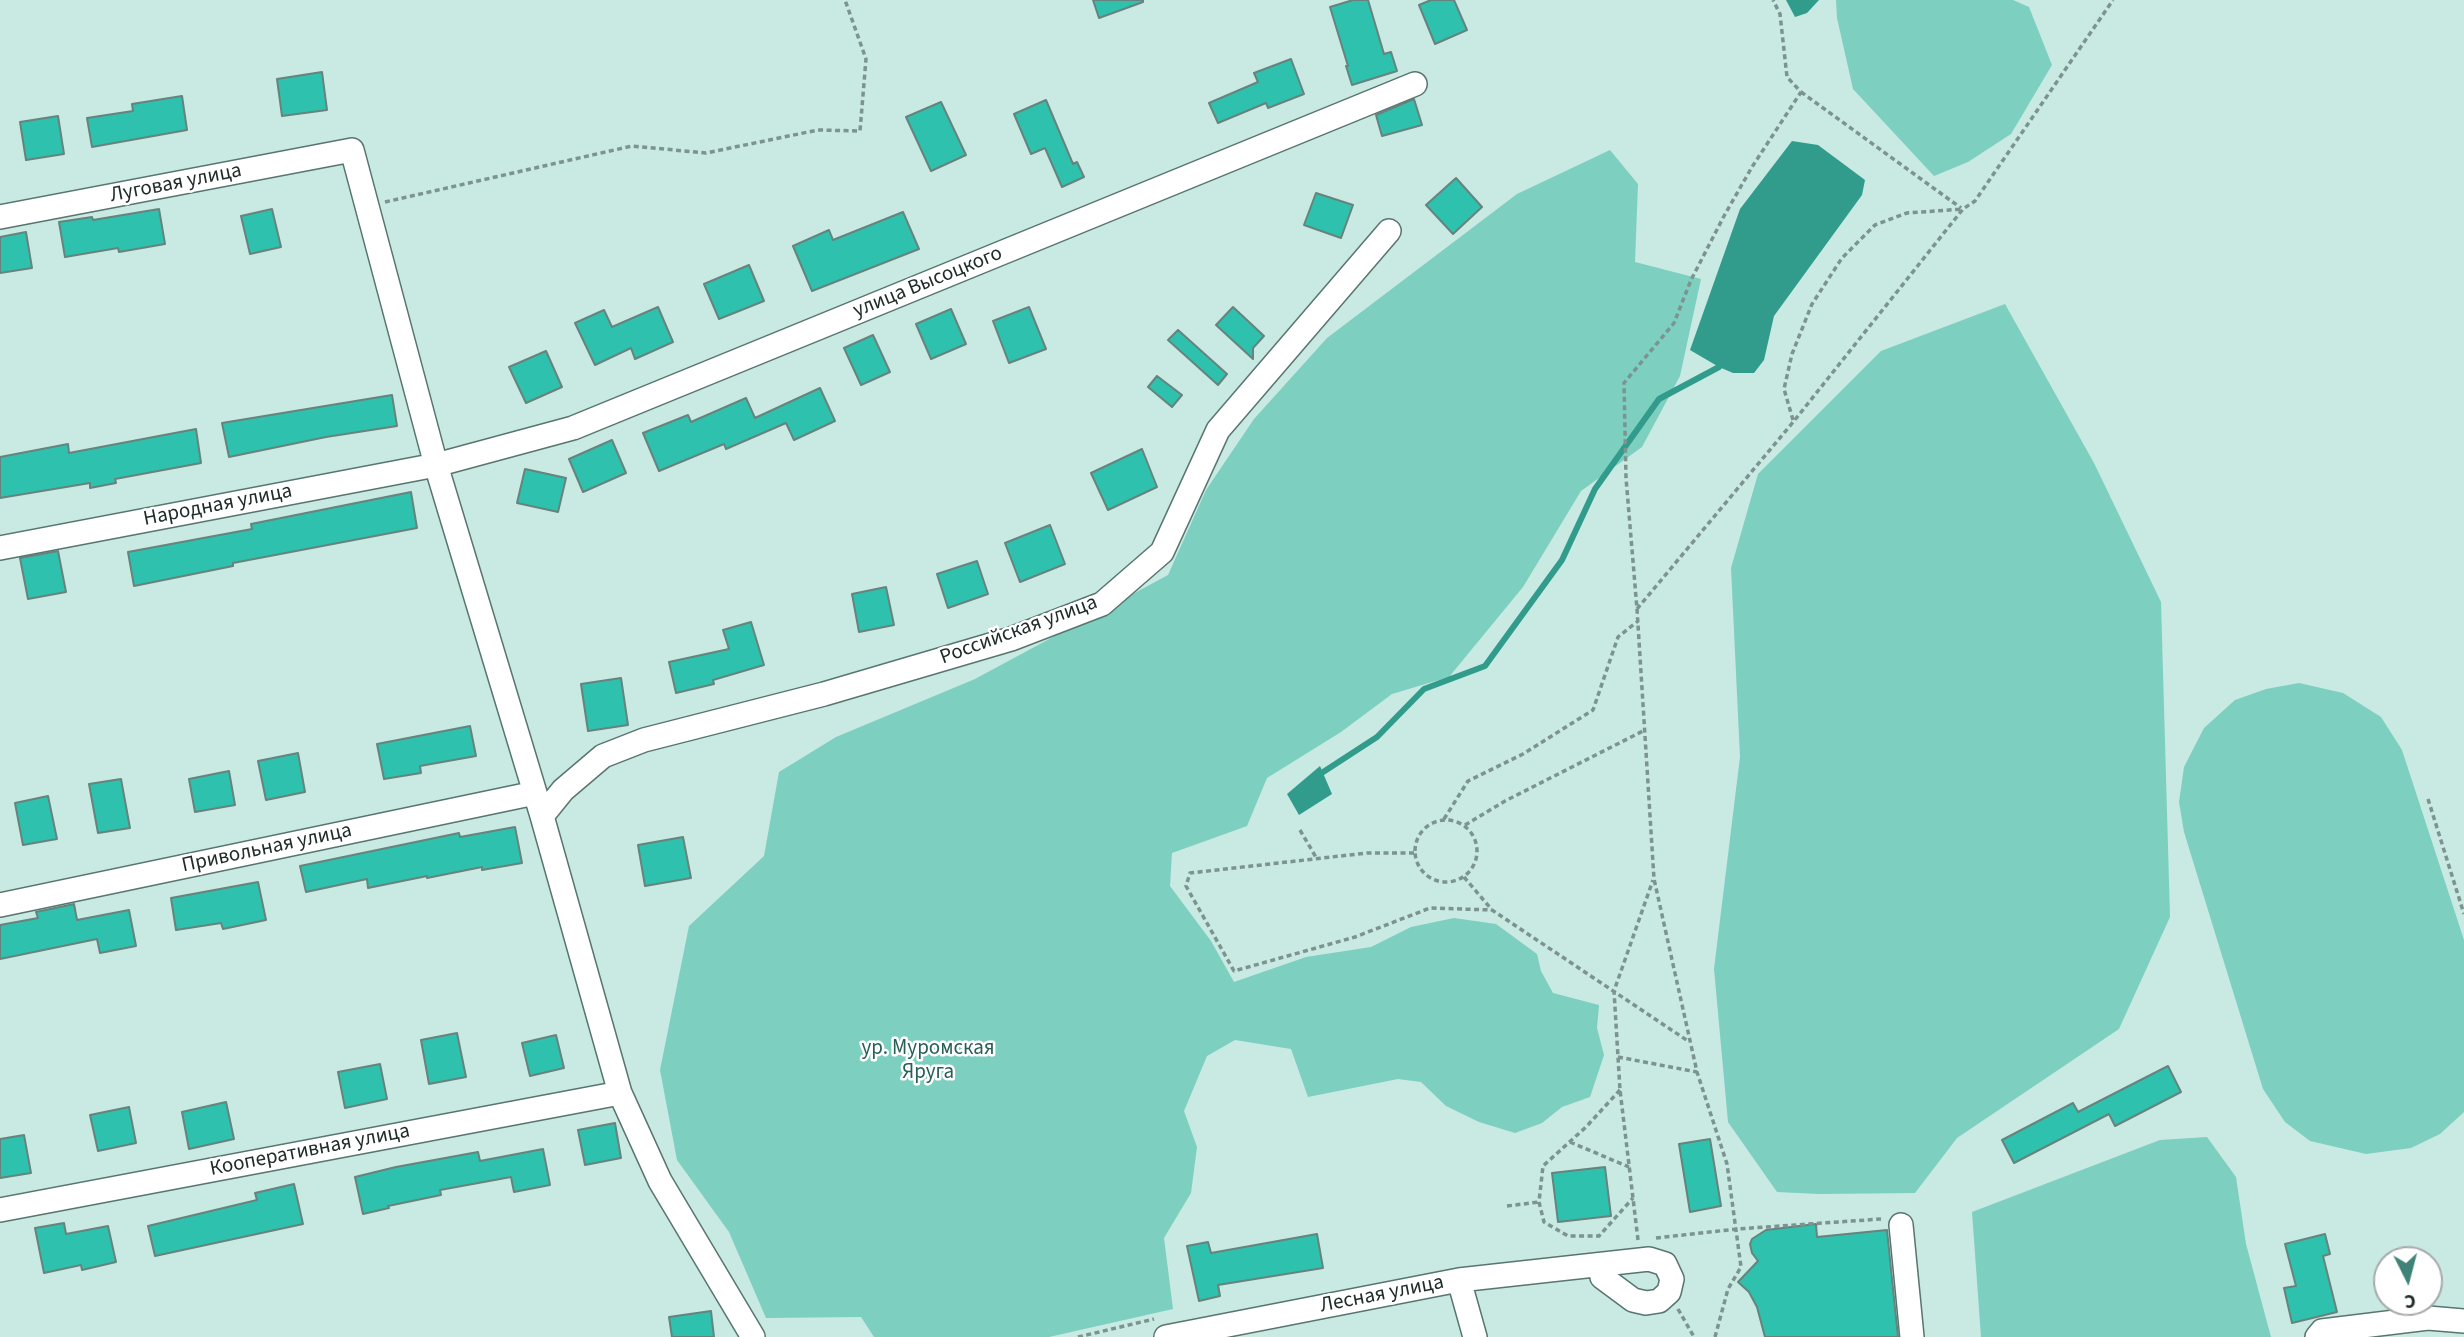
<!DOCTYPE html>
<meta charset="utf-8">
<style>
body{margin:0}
#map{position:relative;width:2464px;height:1337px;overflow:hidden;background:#c9e9e3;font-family:"Source Sans 3",sans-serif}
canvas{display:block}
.north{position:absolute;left:2373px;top:1246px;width:70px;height:70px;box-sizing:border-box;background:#fff;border:2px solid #a6aba9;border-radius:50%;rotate:174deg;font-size:19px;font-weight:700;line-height:28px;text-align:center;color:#202c29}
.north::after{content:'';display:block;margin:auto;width:24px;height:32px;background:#3f8378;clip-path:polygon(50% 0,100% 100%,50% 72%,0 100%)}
</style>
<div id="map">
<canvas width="2464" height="1337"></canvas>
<div class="north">С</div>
</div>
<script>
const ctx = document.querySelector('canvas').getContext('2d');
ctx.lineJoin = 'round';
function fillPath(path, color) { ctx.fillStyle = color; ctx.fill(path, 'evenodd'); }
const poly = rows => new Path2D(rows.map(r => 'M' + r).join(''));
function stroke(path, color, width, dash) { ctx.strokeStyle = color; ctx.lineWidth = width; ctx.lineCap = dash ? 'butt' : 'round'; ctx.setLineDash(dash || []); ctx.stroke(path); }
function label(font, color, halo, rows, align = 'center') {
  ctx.font = font + ' "Source Sans 3",sans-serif'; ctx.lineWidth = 5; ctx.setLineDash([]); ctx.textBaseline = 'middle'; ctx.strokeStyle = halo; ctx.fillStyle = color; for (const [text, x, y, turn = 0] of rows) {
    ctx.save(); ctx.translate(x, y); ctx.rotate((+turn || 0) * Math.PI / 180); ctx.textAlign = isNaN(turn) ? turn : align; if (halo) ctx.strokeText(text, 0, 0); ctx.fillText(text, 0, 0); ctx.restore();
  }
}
fillPath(poly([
 [1836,0,2013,0,2029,7,2052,65,2011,134,1968,162,1934,176,1853,89,1837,18],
 [1610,150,1638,184,1635,262,1701,279,1680,376,1642,447,1581,491,1523,587,1449,677,1392,694,1341,732,1267,778,1247,826,1172,853,1170,886,1211,941,1234,982,1306,957,1371,947,1411,927,1454,918,1496,924,1537,954,1541,971,1553,993,1599,1005,1597,1028,1604,1055,1590,1097,1562,1107,1542,1123,1515,1133,1479,1122,1446,1106,1421,1082,1398,1079,1308,1097,1291,1049,1235,1040,1207,1056,1184,1111,1197,1147,1191,1193,1164,1238,1173,1309,1049,1337,874,1337,861,1317,766,1318,729,1232,677,1160,660,1070,689,926,764,856,779,772,836,737,975,679,1168,575,1206,490,1254,419,1327,338,1517,194],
 [2005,304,2094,463,2161,602,2170,917,2119,1029,1957,1138,1915,1193,1819,1194,1777,1192,1728,1122,1714,969,1740,757,1731,568,1758,474,1881,351],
 [2299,683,2343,693,2381,717,2402,750,2464,940,2464,1112,2440,1134,2411,1148,2366,1154,2310,1141,2285,1122,2263,1089,2184,832,2179,802,2184,767,2204,728,2235,700,2266,689],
 [2207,1137,2236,1177,2246,1244,2271,1337,1981,1337,1972,1212,2160,1140]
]), '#7dcfc0');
fillPath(poly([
 [1786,0,1819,0,1807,13,1795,17],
 [1792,141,1818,145,1865,180,1862,195,1774,316,1764,360,1754,373,1733,373,1719,367,1690,350,1740,209],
 [1320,766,1332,794,1299,815,1287,794]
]), '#319b8c');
stroke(poly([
 [1317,776,1377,737,1424,689,1485,666,1562,560,1595,489,1659,399,1719,367]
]), '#319b8c', 6);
const building = poly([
 [1093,0,1143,0,1143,2,1099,18,1093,0],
 [1353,0,1368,0,1384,54,1391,52,1397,71,1352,85,1346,66,1348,66,1330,7,1353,0],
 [1431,0,1454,0,1467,30,1435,44,1419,5,1431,0],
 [1291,59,1304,94,1268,108,1266,103,1218,123,1209,103,1258,82,1254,73,1291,59],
 [322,72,327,110,282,116,277,79,322,72],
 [182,96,187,130,92,147,87,118,133,111,132,104,182,96],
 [1414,99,1422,125,1382,136,1376,115,1414,99],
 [1046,100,1073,164,1077,162,1084,177,1062,187,1045,148,1031,154,1014,114,1046,100],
 [941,102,966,155,931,171,906,117,941,102],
 [58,116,64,154,26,160,20,122,58,116],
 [1456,178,1482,207,1453,234,1426,205,1456,178],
 [1316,193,1353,205,1341,238,1304,225,1316,193],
 [159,209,165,244,119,252,118,248,65,257,59,222,92,217,93,220,159,209],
 [272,209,281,247,250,254,241,216,272,209],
 [903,212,919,249,812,291,793,246,829,230,833,240,903,212],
 [26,232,32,268,0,273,0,237,26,232],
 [749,265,764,301,719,319,704,284,749,265],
 [658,307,673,342,635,359,631,348,595,365,575,323,604,310,612,327,658,307],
 [1029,307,1046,349,1009,363,993,321,1029,307],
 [1233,307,1264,336,1253,348,1253,359,1216,325,1233,307],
 [951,309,966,344,931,359,916,324,951,309],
 [1178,330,1227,374,1218,385,1168,340,1178,330],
 [873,335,890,372,861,385,844,348,873,335],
 [546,351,562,387,526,403,509,367,546,351],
 [1157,376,1182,395,1172,407,1148,387,1157,376],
 [820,388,835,421,794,440,786,423,726,449,724,444,659,471,643,433,688,415,691,422,746,398,755,418,820,388],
 [392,395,397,426,326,437,229,457,222,423,392,395],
 [196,429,201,463,115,479,116,483,90,488,90,483,0,498,0,457,68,444,69,453,196,429],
 [612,440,626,473,583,492,569,459,612,440],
 [1142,449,1157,487,1108,510,1091,473,1142,449],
 [525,469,566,478,558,512,517,503,525,469],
 [411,492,417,528,233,563,233,566,134,586,128,552,252,529,251,524,411,492],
 [1050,525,1065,564,1020,582,1005,543,1050,525],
 [58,551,66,592,28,599,20,558,58,551],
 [977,561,988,594,948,608,937,574,977,561],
 [886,587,894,625,859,632,852,594,886,587],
 [751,622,764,665,713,680,714,684,676,693,669,662,729,649,723,630,751,622],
 [621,678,628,725,588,731,581,684,621,678],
 [470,726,476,756,420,766,421,773,384,779,377,744,470,726],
 [298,753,305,792,266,800,258,761,298,753],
 [229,771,235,805,195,812,189,779,229,771],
 [121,779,130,828,98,833,89,784,121,779],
 [48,796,57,839,23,845,15,803,48,796],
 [515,827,522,863,482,870,482,867,427,878,427,876,368,888,367,879,306,892,300,866,459,833,460,837,515,827],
 [683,837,691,878,645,886,638,845,683,837],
 [258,882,266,920,223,929,221,923,176,930,171,898,258,882],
 [74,904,77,920,129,910,136,946,100,953,97,939,0,959,0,925,38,918,36,912,74,904],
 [457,1033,466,1077,429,1084,421,1040,457,1033],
 [556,1035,564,1068,530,1076,522,1043,556,1035],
 [380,1064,387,1099,345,1108,338,1072,380,1064],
 [2168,1066,2181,1092,2115,1126,2109,1114,2014,1163,2002,1140,2073,1103,2078,1112,2168,1066],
 [226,1102,234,1139,189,1149,182,1112,226,1102],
 [129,1107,136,1143,98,1151,90,1115,129,1107],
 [615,1123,621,1158,585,1165,578,1130,615,1123],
 [24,1135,31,1173,0,1178,0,1139,24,1135],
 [1710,1139,1721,1206,1690,1212,1679,1144,1710,1139],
 [543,1149,550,1185,514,1192,511,1177,440,1190,441,1195,388,1206,389,1208,363,1214,355,1177,396,1167,478,1152,480,1161,543,1149],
 [1605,1167,1611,1216,1558,1222,1552,1173,1605,1167],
 [294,1184,303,1224,155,1256,148,1226,257,1200,255,1193,294,1184],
 [64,1223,66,1234,108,1226,116,1262,82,1270,81,1265,44,1273,35,1228,64,1223],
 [1816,1224,1817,1237,1887,1230,1898,1337,1765,1337,1757,1307,1749,1292,1738,1282,1758,1261,1752,1253,1750,1244,1752,1239,1766,1230,1816,1224],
 [1317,1234,1323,1268,1218,1285,1220,1296,1199,1301,1187,1246,1208,1242,1211,1253,1317,1234],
 [2325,1234,2330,1254,2323,1256,2337,1312,2292,1323,2284,1288,2296,1286,2285,1244,2325,1234],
 [711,1311,714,1337,672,1337,669,1317,711,1311]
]);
fillPath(building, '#2ec2ae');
stroke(building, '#66837d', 2);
const minor = poly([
 [0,217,352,150,436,465,542,816,620,1093,660,1181,753,1337],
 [0,548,436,465,573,428,1415,84],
 [542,816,563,790,603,756,644,740,824,694,1011,639,1102,604,1162,552,1218,430,1389,231],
 [0,905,535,793],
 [0,1210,620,1093],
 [1901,1225,1912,1337],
 [1459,1280,1475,1337],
 [1166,1337,1459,1280,1649,1259,1665,1264,1672,1279,1669,1292,1659,1301,1646,1303,1633,1300,1602,1277,1601,1265],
 [2317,1337,2322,1331,2428,1318,2464,1321]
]);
stroke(minor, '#58756f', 26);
stroke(poly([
 [1801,92,1961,208],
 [385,202,632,146,706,153,818,130,860,131,866,59,845,0],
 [1793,420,1784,389,1792,354,1812,304,1842,258,1875,225,1907,213,1963,209],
 [1637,609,1794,421,1963,209,1975,201,2113,0],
 [2428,799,2464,914],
 [1444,819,1468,781,1523,754,1593,710,1618,637,1638,621],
 '1415 851a31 31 0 1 1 62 0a31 31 0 1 1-62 0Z',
 [1465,825,1505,801,1645,730],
 [1300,830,1317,859],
 [1414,853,1367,853,1190,873,1186,886,1234,971,1355,937,1430,908,1492,910],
 [1464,877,1492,910,1688,1041],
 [1618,1057,1697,1072],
 [1620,1090,1586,1127,1543,1166,1539,1202,1544,1222,1568,1236,1599,1236,1633,1198],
 [1570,1142,1629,1167],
 [1507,1206,1539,1202],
 [1656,1238,1737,1229,1881,1219],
 [1638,1240,1620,1090,1614,991,1653,880],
 [1678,1309,1694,1337],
 [1078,1337,1154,1319],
 [1715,1337,1728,1289,1741,1267,1727,1164,1697,1072,1654,879,1637,609,1626,478,1624,383,1674,323,1691,280,1724,216,1752,167,1801,92,1787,77,1780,14,1773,0]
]), '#7c938f', 3.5, [5, 3.5]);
stroke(minor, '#fff', 23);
label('21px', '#202c29', '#fff', [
 ["Луговая улица",176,184,-11],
 ["улица Высоцкого",928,283,-22],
 ["Народная улица",218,506,-11],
 ["Российская улица",1019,631,-20],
 ["Привольная улица",267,849,-12],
 ["Кооперативная улица",310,1151,-11],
 ["Лесная улица",1382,1295,-11]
]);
label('21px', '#265f56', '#fff', [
 ["ур. Муромская",928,1049],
 ["Яруга",928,1073]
]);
</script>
